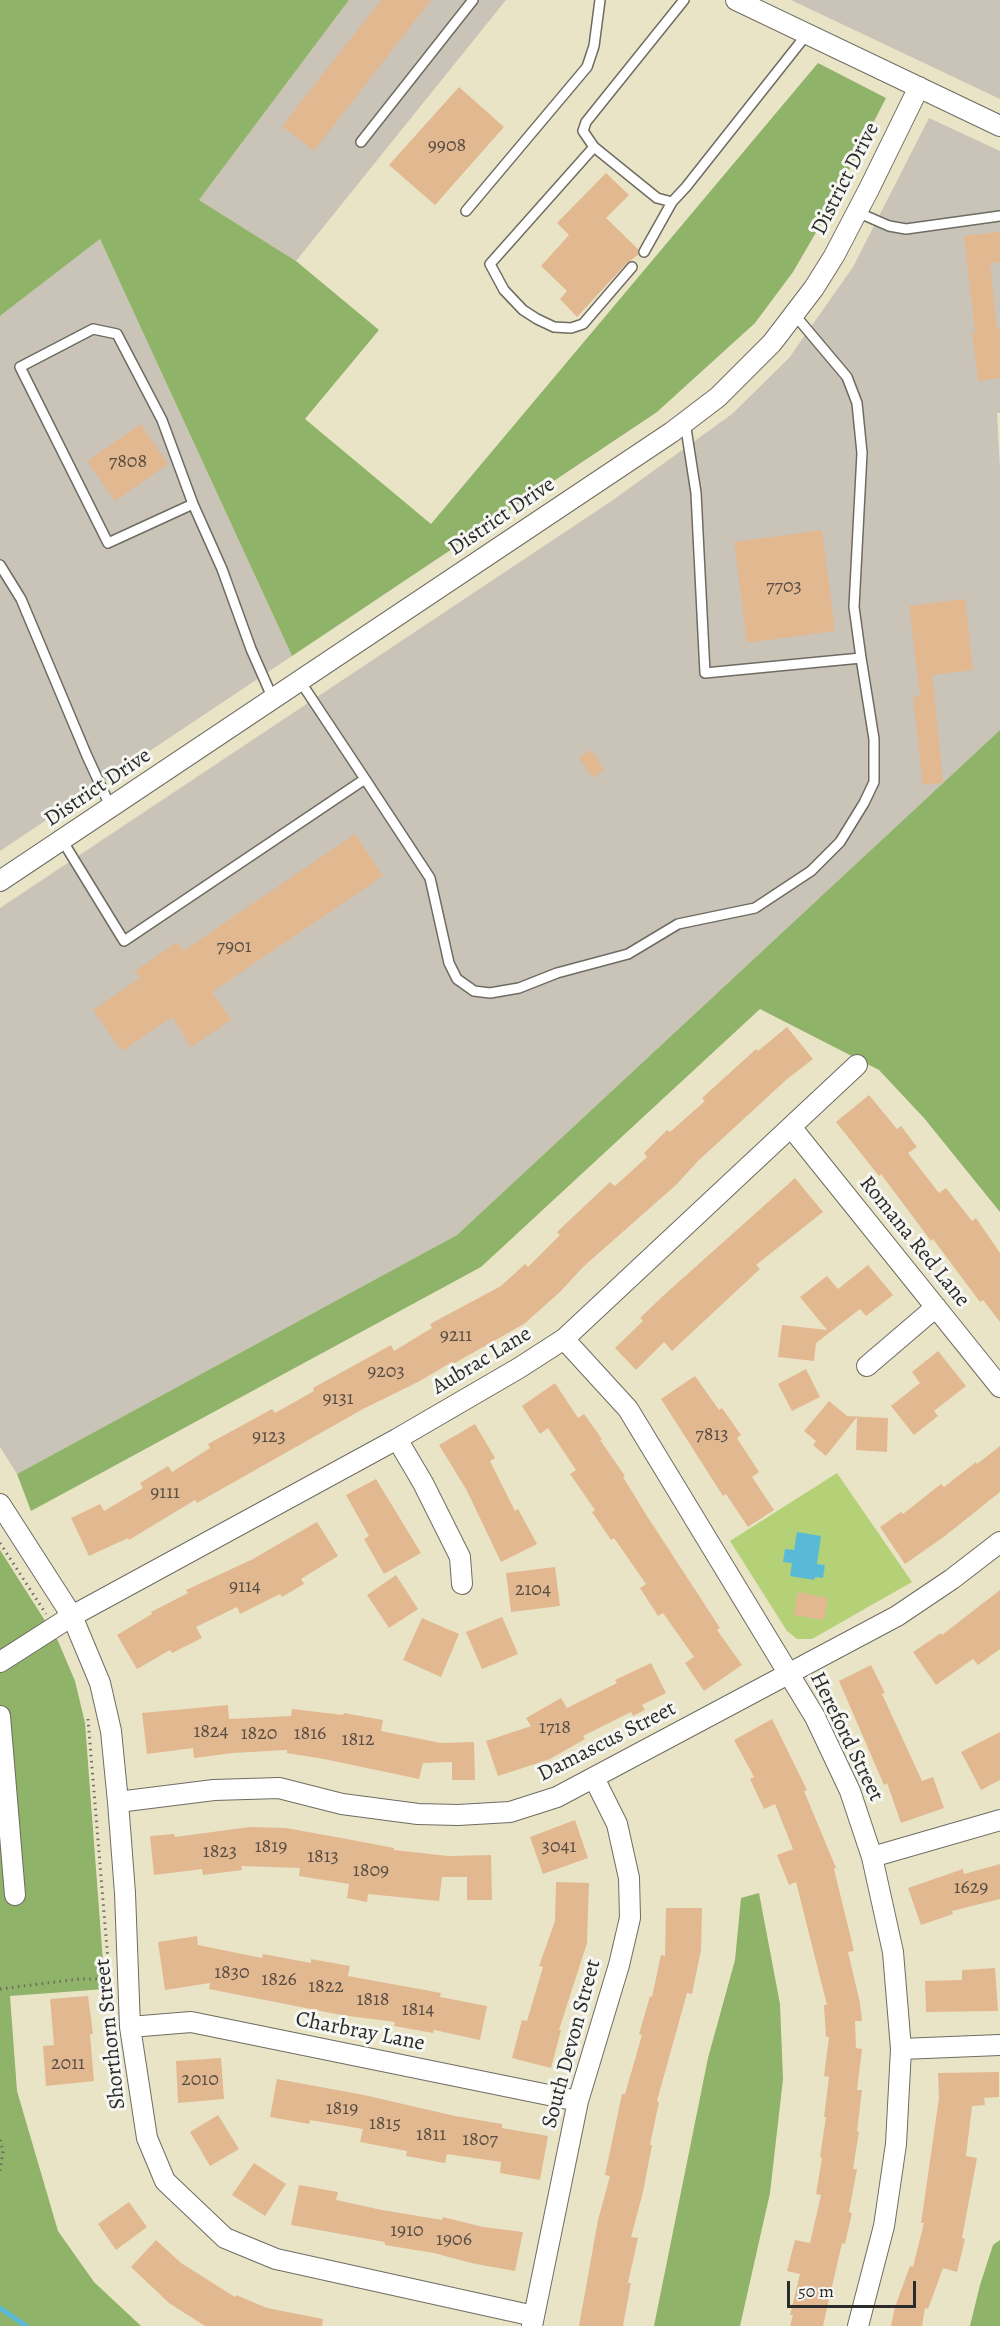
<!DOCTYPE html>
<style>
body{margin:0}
#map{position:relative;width:1000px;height:2326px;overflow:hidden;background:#eae4c7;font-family:Alegreya,serif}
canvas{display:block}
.scale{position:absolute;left:787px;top:2281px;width:129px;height:27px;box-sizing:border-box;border:3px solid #2b2b2b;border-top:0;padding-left:8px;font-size:18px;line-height:21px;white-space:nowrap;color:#2b2b2b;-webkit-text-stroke:4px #f6f6f2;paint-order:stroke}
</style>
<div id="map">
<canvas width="1000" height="2326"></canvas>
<div class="scale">50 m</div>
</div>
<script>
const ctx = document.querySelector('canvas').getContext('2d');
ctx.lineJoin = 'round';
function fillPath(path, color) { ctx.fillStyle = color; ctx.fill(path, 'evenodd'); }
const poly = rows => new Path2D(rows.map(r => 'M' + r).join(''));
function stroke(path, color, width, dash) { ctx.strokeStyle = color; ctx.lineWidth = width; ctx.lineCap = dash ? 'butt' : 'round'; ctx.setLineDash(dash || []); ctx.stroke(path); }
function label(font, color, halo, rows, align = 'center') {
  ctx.font = font + ' Alegreya,serif'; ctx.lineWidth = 6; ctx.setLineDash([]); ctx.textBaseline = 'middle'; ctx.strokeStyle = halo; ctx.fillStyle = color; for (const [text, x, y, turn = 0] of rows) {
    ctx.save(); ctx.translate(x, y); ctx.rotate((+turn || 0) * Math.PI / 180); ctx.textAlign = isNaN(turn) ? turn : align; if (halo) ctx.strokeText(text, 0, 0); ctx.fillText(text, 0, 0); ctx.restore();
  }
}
fillPath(poly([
 [349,0,506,0,296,261,199,200],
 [791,0,1000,0,1000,99],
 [929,118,1000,151,1000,413,997,413,1000,469,1000,730,457,1235,17,1474,0,1447,0,908,613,500,732,414,789,358,853,267],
 [100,239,292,656,0,851,0,316]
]), '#cac3b8');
fillPath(poly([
 [837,1473,912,1582,812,1639,797,1639,787,1631,730,1541]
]), '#b4d177');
fillPath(poly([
 [0,0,349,0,199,200,296,261,379,330,305,419,431,524,818,63,886,98,825,217,793,272,755,323,657,412,292,656,100,239,0,316],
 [1000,730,1000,1212,924,1118,879,1070,760,1009,481,1267,31,1511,17,1474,457,1235],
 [0,1550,58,1641,75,1681,85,1723,105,1989,10,1996,17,2091,58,2231,94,2282,141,2326,0,2326],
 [759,1893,780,2004,783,2079,770,2193,740,2326,654,2326,708,2058,735,1960,741,1898],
 [1000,2240,1000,2326,970,2326,980,2285,993,2245]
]), '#8fb368');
fillPath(poly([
 [797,1532,821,1536,817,1564,825,1565,823,1578,815,1577,814,1580,790,1576,792,1563,783,1562,785,1549,794,1550]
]), '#59bad8');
stroke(poly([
 [0,2308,26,2326]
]), '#59bad8', 5);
fillPath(poly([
 [381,0,431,0,314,151,282,126],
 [459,87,504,127,435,205,389,165],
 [606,173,629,195,606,218,638,249,638,255,627,263,577,317,560,299,567,291,541,266,569,235,557,223],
 [1000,232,1000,262,990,263,997,329,1000,329,1000,378,978,381,972,333,975,332,964,236],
 [141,424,168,464,115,501,87,461],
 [822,530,835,631,747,643,734,542],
 [965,599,973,670,932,675,943,783,923,785,913,697,920,696,909,606],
 [591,750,604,770,593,778,579,758],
 [355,834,383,876,212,992,231,1020,191,1047,172,1017,122,1051,93,1010,140,978,135,971,177,942,183,951],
 [787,1027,813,1059,786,1080,698,1161,676,1185,583,1267,560,1292,524,1324,453,1364,452,1362,418,1382,363,1409,197,1503,195,1500,129,1540,128,1538,89,1556,71,1518,100,1504,104,1511,143,1488,140,1483,168,1466,172,1472,210,1448,208,1444,272,1409,275,1413,314,1391,313,1388,391,1345,394,1351,432,1328,430,1324,501,1286,525,1264,528,1267,560,1235,557,1232,610,1182,615,1186,647,1157,644,1153,667,1130,670,1132,705,1101,702,1098,756,1049,758,1051],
 [869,1095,897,1129,901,1126,917,1147,908,1153,939,1193,946,1188,972,1221,976,1218,1000,1253,1000,1322,983,1300,980,1302,933,1239,931,1241,881,1174,879,1176,836,1122],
 [795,1178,823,1212,756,1265,760,1269,672,1351,664,1342,636,1370,615,1348,643,1321,640,1318,664,1295],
 [868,1265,893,1295,866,1316,860,1309,816,1343,814,1361,778,1357,782,1325,827,1330,800,1297,827,1276,838,1289],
 [938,1351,966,1386,934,1411,938,1416,914,1435,891,1406,920,1383,912,1372],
 [806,1369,820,1397,792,1411,778,1384],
 [695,1376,719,1410,722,1408,741,1435,737,1438,759,1472,752,1477,774,1510,748,1527,726,1494,723,1496,661,1399],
 [555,1383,578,1418,584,1414,602,1439,600,1440,625,1476,623,1477,647,1516,720,1628,717,1630,742,1665,704,1691,685,1663,694,1657,663,1613,658,1616,640,1588,646,1584,614,1538,611,1540,592,1512,595,1510,570,1474,576,1470,548,1428,540,1434,522,1406],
 [829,1401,847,1416,888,1418,887,1452,856,1450,857,1417,826,1456,813,1445,816,1441,804,1431],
 [475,1424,495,1458,490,1461,515,1511,518,1509,537,1544,501,1562,466,1489,439,1445],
 [1000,1446,1000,1492,945,1536,905,1564,880,1527,901,1512,903,1514,941,1484,944,1487,976,1462,977,1464],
 [376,1479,421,1553,384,1574,364,1539,369,1536,346,1495],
 [317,1522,338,1556,301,1579,304,1584,282,1597,280,1594,240,1614,237,1607,196,1627,202,1638,172,1653,170,1650,137,1669,117,1635,152,1614,151,1612,188,1593,186,1590,251,1560],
 [555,1567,560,1606,511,1612,506,1573],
 [396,1575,418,1609,389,1628,367,1595],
 [1000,1590,1000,1649,978,1665,973,1659,936,1685,913,1652,941,1633,942,1635],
 [798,1592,828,1598,824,1620,794,1615],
 [502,1617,518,1654,482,1669,466,1632],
 [422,1618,459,1634,441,1677,403,1660],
 [651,1663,666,1693,642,1705,645,1710,633,1716,631,1712,583,1736,585,1739,550,1759,498,1776,486,1741,531,1726,526,1718,561,1698,567,1708,617,1683,615,1680],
 [871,1665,885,1693,882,1694,922,1781,933,1777,944,1808,901,1823,887,1783,884,1785,839,1681],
 [228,1705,229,1719,291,1716,292,1709,343,1715,344,1713,383,1720,381,1731,441,1743,474,1742,475,1780,452,1780,452,1762,423,1763,419,1779,324,1759,287,1753,287,1750,233,1753,194,1758,193,1748,147,1754,142,1713],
 [772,1719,807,1790,804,1791,836,1868,834,1869,854,1951,848,1952,860,2003,862,2021,855,2021,856,2048,862,2049,857,2090,862,2090,857,2131,859,2132,853,2169,857,2169,849,2212,852,2213,845,2244,842,2243,823,2326,790,2326,793,2315,790,2315,800,2274,787,2271,795,2240,810,2243,821,2195,816,2194,822,2158,820,2157,826,2117,824,2117,829,2077,824,2076,829,2037,826,2037,824,2005,827,2005,796,1882,789,1885,777,1855,793,1849,775,1804,764,1809,750,1779,754,1777,734,1740],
 [1000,1732,1000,1780,981,1790,961,1752],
 [575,1820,588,1858,543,1874,530,1837],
 [250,1827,286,1828,347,1839,394,1848,394,1850,448,1856,491,1855,492,1900,467,1900,467,1877,442,1877,439,1901,368,1894,367,1902,347,1898,349,1884,299,1876,300,1868,241,1866,242,1870,203,1875,202,1869,154,1875,150,1836,174,1834,175,1837],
 [1000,1864,1000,1899,952,1911,953,1914,921,1925,908,1888,963,1869,964,1874],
 [556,1882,589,1883,587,1943,559,2030,561,2030,551,2068,512,2058,522,2020,527,2021,543,1967,539,1966,555,1921],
 [666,1908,702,1908,701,1950,692,1994,687,1993,657,2101,659,2102,650,2145,652,2145,643,2192,631,2237,638,2238,628,2283,631,2283,623,2326,579,2326,598,2220,610,2176,605,2175,622,2094,625,2094,642,2035,639,2034,650,1996,652,1997,661,1955,665,1956],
 [197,1936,198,1945,262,1958,263,1954,311,1963,311,1959,350,1966,348,1976,441,1993,440,1997,487,2006,480,2040,434,2030,433,2033,394,2026,395,2022,341,2015,209,1989,210,1983,165,1990,158,1942],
 [995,1968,998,2011,926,2012,925,1981,962,1980,962,1970],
 [88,1996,93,2034,90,2034,94,2081,46,2086,43,2046,54,2045,50,1999],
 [221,2058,224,2099,178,2103,176,2061],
 [999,2072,999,2097,984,2098,985,2105,972,2106,966,2156,977,2158,962,2238,965,2239,957,2272,943,2268,928,2309,925,2308,922,2326,891,2326,895,2307,910,2266,913,2267,924,2223,921,2223,939,2098,938,2073],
 [277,2079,364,2095,455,2116,502,2124,502,2128,548,2136,540,2180,500,2173,501,2162,447,2154,445,2163,406,2156,407,2151,360,2142,363,2129,310,2120,309,2124,270,2117],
 [218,2115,239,2149,210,2166,190,2132],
 [254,2163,286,2184,265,2216,232,2195],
 [299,2185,338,2192,336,2200,382,2210,442,2220,443,2217,483,2227,523,2232,515,2271,471,2263,434,2253,385,2245,385,2242,291,2225],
 [129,2202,147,2227,116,2250,98,2224],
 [156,2240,181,2263,235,2297,236,2295,267,2308,323,2319,322,2326,205,2326,169,2303,131,2267]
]), '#e2b891');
const lane = poly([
 [684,0,586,122,583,131,594,147,657,198,672,202,686,187,807,34],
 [361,142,473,0],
 [594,147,490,264,504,290,523,310,537,319,554,327,571,328,583,324,632,267],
 [466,211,587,67,594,46,600,0],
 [857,212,889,226,906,229,1000,216],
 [644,252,672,202],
 [685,422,696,493,705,673,861,658,854,607,862,453,857,403,847,377,794,314],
 [193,504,108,543,20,367,93,329,117,334,162,420,193,504,222,569,251,649,273,699],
 [0,565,21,599,87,756,111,808],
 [365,779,430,878,449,963,457,979,474,991,490,993,519,988,557,973,628,954,678,924,755,908,811,871,840,842,864,803,874,782,874,739,861,658],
 [62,840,124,941,365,779,300,681]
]);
const street = poly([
 [736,0,1000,126],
 [0,881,672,432,718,397,772,343,814,288,834,256,869,189,919,87],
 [791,1127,1000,1387],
 [564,1339,628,1409,815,1717,850,1791,872,1857,893,1952,901,2049,896,2144,884,2226,858,2326],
 [867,1366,936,1307],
 [397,1439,423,1483,460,1557,462,1584],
 [0,1504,72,1616,100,1683,111,1731,118,1802,125,1893,130,2027,147,2138,165,2181,225,2238,276,2259,534,2316],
 [0,1662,72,1616,397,1439,519,1368,564,1339,857,1065],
 [0,1716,15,1895],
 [118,1802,214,1790,279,1788,342,1804,418,1814,458,1815,510,1812,557,1797,897,1616,952,1579,1000,1542],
 [872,1857,1000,1820],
 [130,2027,191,2022,578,2101],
 [901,2049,1000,2045],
 [532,2326,578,2101,619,1965,630,1918,629,1878,617,1824,594,1778]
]);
stroke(lane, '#6e6c62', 12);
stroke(street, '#6e6c62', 22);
stroke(poly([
 [0,1543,46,1614],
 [88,1719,108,1961],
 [0,1989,79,1979,109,1979],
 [0,2140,3,2151,0,2171]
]), '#6e6c62', 3, [1.5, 4.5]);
stroke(lane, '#fff', 9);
stroke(street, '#fff', 20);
label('20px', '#594e44', null, [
 ["9908",447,146],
 ["7808",128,462],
 ["7703",784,587],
 ["7901",234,947],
 ["9211",456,1336],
 ["9203",386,1372],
 ["9131",338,1399],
 ["7813",712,1435],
 ["9123",269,1437],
 ["9111",165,1493],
 ["9114",245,1587],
 ["2104",533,1590],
 ["1718",555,1728],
 ["1824",211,1732],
 ["1820",259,1734],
 ["1816",310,1734],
 ["1812",358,1740],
 ["1819",271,1847],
 ["3041",559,1847],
 ["1823",220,1852],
 ["1813",323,1857],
 ["1809",371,1871],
 ["1629",971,1888],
 ["1830",232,1973],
 ["1826",279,1980],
 ["1822",326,1987],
 ["1818",373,2000],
 ["1814",418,2010],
 ["2011",68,2064],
 ["2010",200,2080],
 ["1819",342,2109],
 ["1815",385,2124],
 ["1811",431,2135],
 ["1807",480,2140],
 ["1910",407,2231],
 ["1906",454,2240]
]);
label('22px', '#2b2b2b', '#f6f6f2', [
 ["District Drive",846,179,-63],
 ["District Drive",502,517,-34],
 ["District Drive",98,788,-34],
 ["Romana Red Lane",914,1242,51],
 ["Aubrac Lane",482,1361,-31],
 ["Hereford Street",846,1737,64],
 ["Damascus Street",607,1742,-27],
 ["Charbray Lane",360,2032,11],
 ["Shorthorn Street",111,2034,-96],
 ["South Devon Street",572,2044,-75]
]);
</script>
